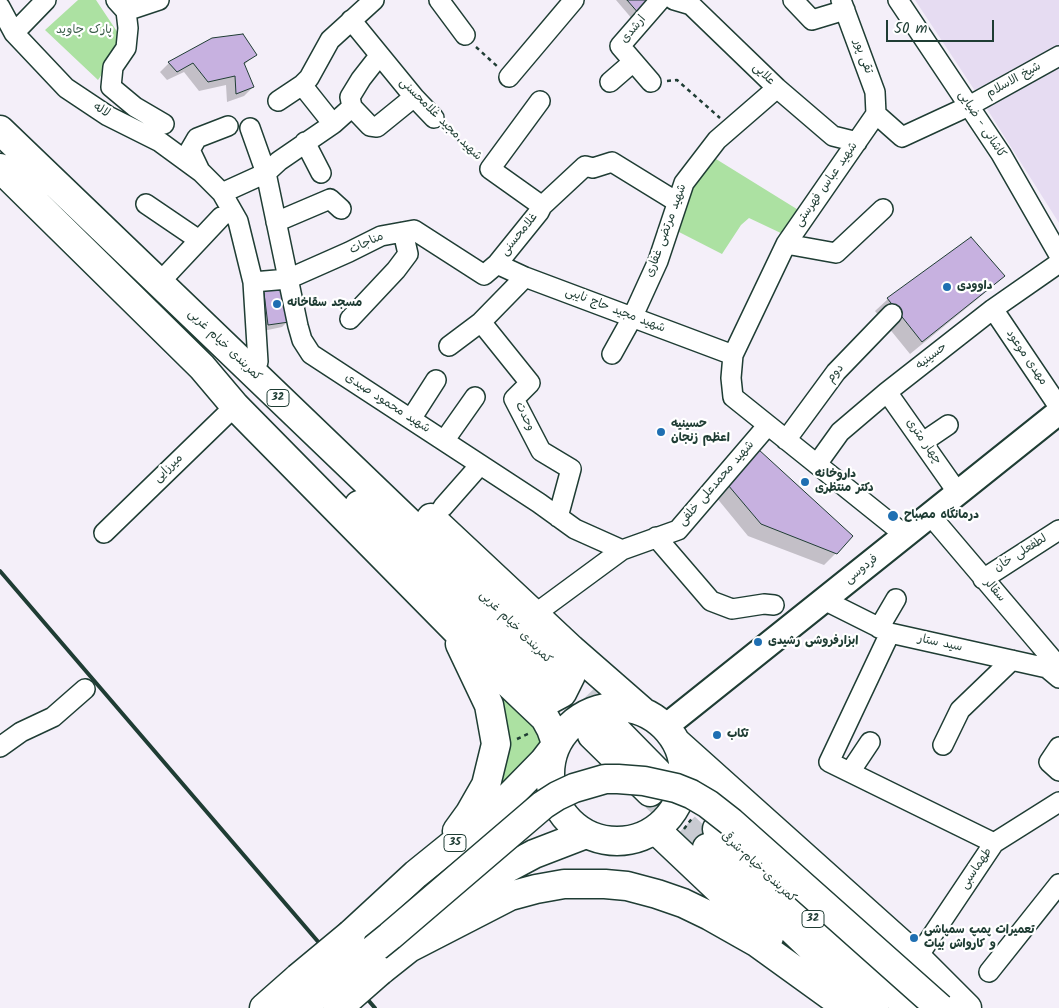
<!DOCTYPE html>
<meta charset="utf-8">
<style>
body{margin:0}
#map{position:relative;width:1059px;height:1008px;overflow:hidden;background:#f4eff9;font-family:Kalam,sans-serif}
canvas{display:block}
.scale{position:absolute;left:886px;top:20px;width:108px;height:22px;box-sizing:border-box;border:2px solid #1f3d34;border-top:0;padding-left:6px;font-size:15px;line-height:18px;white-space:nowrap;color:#1f3d34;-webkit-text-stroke:4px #fff;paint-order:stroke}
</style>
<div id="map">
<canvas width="1059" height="1008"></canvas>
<div class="scale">50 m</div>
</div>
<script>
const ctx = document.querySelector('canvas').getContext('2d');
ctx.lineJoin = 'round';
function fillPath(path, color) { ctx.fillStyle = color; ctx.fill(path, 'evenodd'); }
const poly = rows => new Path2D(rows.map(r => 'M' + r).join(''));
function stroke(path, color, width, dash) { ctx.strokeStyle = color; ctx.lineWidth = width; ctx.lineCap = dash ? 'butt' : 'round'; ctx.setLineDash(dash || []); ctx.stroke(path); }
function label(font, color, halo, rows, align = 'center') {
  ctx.font = font + ' Kalam,"Playpen Sans Arabic",sans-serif'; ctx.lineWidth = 4.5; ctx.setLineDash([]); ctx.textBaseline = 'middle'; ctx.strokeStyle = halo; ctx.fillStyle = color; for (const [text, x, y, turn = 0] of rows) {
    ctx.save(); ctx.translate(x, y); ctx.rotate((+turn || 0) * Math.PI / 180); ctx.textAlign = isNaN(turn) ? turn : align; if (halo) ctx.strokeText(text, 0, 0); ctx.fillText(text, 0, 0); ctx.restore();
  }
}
fillPath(poly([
 [915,0,1059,0,1059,223,987,109]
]), '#e6dcf2');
fillPath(poly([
 [78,0,96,0,124,42,98,80,45,30],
 [716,159,800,211,785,235,749,218,741,225,722,254,679,232,693,185],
 [484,667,538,721,547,745,492,808]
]), '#ace1a2');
fillPath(poly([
 [616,0,645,0,633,20],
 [255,55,244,65,253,87,244,96,227,102,226,85,199,91,184,72,167,80,160,72,169,63],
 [971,239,1003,276,991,288,910,354,875,311,888,299],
 [264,287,288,321,282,327,263,331,258,292],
 [746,463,836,553,824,565,748,536,716,497]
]), '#0003');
const building = poly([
 [627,0,647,0,651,5,640,15,627,0],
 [243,34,257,55,244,63,254,87,236,94,235,76,208,82,193,63,177,72,168,62,212,38,243,34],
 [971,237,1005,276,922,342,887,298,971,237],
 [286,284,289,322,268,325,263,285,286,284],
 [758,449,853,536,837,554,761,524,728,485,758,449]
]);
fillPath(building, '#c7b1e0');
stroke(building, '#1f3d34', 1);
stroke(poly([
 [555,668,610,724],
 [542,683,592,735],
 [655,797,707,848]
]), '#c9cbd2', 28, [28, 14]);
const minor = poly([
 [116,0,126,11,128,28,126,48,113,67,111,87,135,107,164,124],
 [439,0,465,35],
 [674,0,691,5,777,88,833,136,857,142],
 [793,0,812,20,845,10],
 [841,0,875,92,876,114],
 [898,0,1001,154,1059,255],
 [0,7,14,33,66,88,108,116,160,142,201,172,222,193,238,221,253,282,258,362],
 [126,11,159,0],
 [351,20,414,97,434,118],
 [14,33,46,0],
 [509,77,574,0],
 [610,82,633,62],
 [651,82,620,46,660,0],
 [278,101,302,85],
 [540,101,490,169,542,206],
 [352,107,370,126,377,127,414,97],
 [333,124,352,107,350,97,361,79,379,56],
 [250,128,266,173,298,326,302,340,311,354,539,503,575,529,622,550],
 [305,142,321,173],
 [200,171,190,150,197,138,228,126],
 [222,193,266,173,279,161,333,124,302,85,309,78,330,40,374,0],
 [146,204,199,240],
 [276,222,330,199,341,209],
 [786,244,836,253,883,209],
 [497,264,525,277,733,355],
 [525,277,481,322,530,383,514,399,541,451,571,469,558,517],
 [253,282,288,279,349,252,381,236,414,230,484,275,497,264,539,212,542,206,585,166,593,168,612,162,677,202],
 [159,283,221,217],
 [993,309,1059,407],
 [350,319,396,270,408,254,403,232],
 [449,346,481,322],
 [612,354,632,318,658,261,684,183,717,140,777,88],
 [887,392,958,493],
 [411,419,436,380],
 [786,440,836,372,892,314],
 [444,441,475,397],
 [923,442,948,425],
 [817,464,840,432,887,392,993,309,1059,263],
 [443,507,480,465],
 [930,515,1059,667],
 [104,533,235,406],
 [905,535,733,397,731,378,733,355,786,244,876,114,902,137,969,106,1059,56],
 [656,537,711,601,732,609,764,604,774,605],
 [983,579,1059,530],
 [824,600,890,633,1047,668,1059,678],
 [535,614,622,550,678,530,768,425],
 [879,628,896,599],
 [890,633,829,762,994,843],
 [943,745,960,710,1012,660],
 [0,747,21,732,53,717,85,689],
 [1059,747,1049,762,1059,771],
 [850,772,870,742],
 [917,958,994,843,1059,802],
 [989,972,1059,884]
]);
const major = poly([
 [665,727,1059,412]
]);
const highway = poly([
 [0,130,420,533,555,668],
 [0,168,202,367,235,406,506,681,545,718,551,729,556,743],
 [359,505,487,628,542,683],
 [431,518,571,649,642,711],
 [523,694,536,701,549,700,562,693,571,675,571,649],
 '550 774a67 67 0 1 1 134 0a67 67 0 1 1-134 0Z',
 [610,724,667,782],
 [592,735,650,792],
 [677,743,917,958,967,1008],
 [717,829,909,1008],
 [656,830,769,937],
 [457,831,470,813,486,785,496,744,489,705,460,644],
 [707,848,874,1008],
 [351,934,416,874,499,807,544,761,554,748],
 [409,948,510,896,536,889,564,884,605,884,627,886,657,894,683,903,710,916,756,942,842,1004],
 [380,971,409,948,464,898,504,870,534,854,586,834],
 [264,1008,298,978],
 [299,1008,316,996]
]);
stroke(minor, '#1f3d34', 22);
stroke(major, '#1f3d34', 28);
stroke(highway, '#1f3d34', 31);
stroke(poly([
 [476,47,498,67],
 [667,81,677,80,720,118],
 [446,129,479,159],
 [517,739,530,733],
 [684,829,693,817]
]), '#1f3d34', 2.5, [4, 4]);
stroke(minor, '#fff', 19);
stroke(major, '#fff', 24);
stroke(highway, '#fff', 28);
stroke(poly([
 [0,571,375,1008]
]), '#1f3d34', 4);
const highwayBridge = poly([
 [298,978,351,934],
 [316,996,390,936,543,805,557,796,574,788,605,779,618,779,644,781,676,788,691,794,708,804,731,822,940,1008],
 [338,1008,380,971]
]);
stroke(highwayBridge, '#1f3d34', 31, []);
stroke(highwayBridge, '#fff', 28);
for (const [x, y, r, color] of [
 [947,287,5,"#1f6fb2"],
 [277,304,5,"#1f6fb2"],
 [661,432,5,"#1f6fb2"],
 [805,482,5,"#1f6fb2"],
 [893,516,6,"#1f6fb2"],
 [758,642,5,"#1f6fb2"],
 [717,735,5,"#1f6fb2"],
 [914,938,5,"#1f6fb2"]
]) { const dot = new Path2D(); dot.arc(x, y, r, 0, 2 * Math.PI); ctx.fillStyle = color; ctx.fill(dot); stroke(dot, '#fff', 2); }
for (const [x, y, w] of [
 [278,398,22],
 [455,843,22],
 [813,919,22]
]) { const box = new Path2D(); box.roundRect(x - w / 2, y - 8.5, w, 17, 4); ctx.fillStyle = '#fff'; ctx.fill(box); stroke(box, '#1f3d34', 1); }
label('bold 11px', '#1f3d34', null, [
 ["32",278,398],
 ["35",455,843],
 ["32",813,919]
]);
label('12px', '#1f3d34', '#fff', [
 ["ارشدی",634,30,-50],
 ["تقی پور",862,57,70],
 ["علایی",763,75,44],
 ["شیخ الاسلام",1014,81,-29],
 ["لاله",101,111,32],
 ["شهید مجید غلامحسنی",440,120,45],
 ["کاشانی - ضیایی",981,125,57],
 ["شهید عباس فهرستی",827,185,-55],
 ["شهید مرتضی غفاری",667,231,-70],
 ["غلامحسنی",520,235,-51],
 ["مناجات",367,244,-25],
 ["شهید مجید حاج نایبی",615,311,21],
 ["کمربندی خیام غربی",224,346,44],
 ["حسینیه",932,357,-38],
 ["مهدی موعود",1026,358,56],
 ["دوم",836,374,-50],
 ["شهید محمود صیدی",387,404,33],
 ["وحدت",524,417,65],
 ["چهار متری",923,442,55],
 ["میرزایی",169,469,-44],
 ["شهید محمدعلی خلفی",717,484,-49],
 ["لطفعلی خان",1021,554,-32],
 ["فردوسی",862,570,-39],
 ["سقالر",994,591,49],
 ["کمربندی خیام غربی",515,628,45],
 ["سید ستار",940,644,12],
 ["کمربندی خیام شرقی",758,868,43],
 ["طهماسبی",977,869,-56]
]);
label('12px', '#3b5e4a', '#fff', [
 ["پارک جاوید",84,31]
]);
label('bold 12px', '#1f3d34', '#fff', [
 ["داوودی",957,287],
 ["مسجد سقاخانه",287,304],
 ["حسینیه",671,425],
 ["اعظم زنجان",671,439],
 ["داروخانه",815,475],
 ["دکتر منتظری",815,489],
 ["درمانگاه مصباح",904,516],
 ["ابزارفروشی رشیدی",768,642],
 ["تکاب",727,735],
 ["تعمیرات پمپ سمپاشی",924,931],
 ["و کارواش بیات",924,945]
], 'left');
</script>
